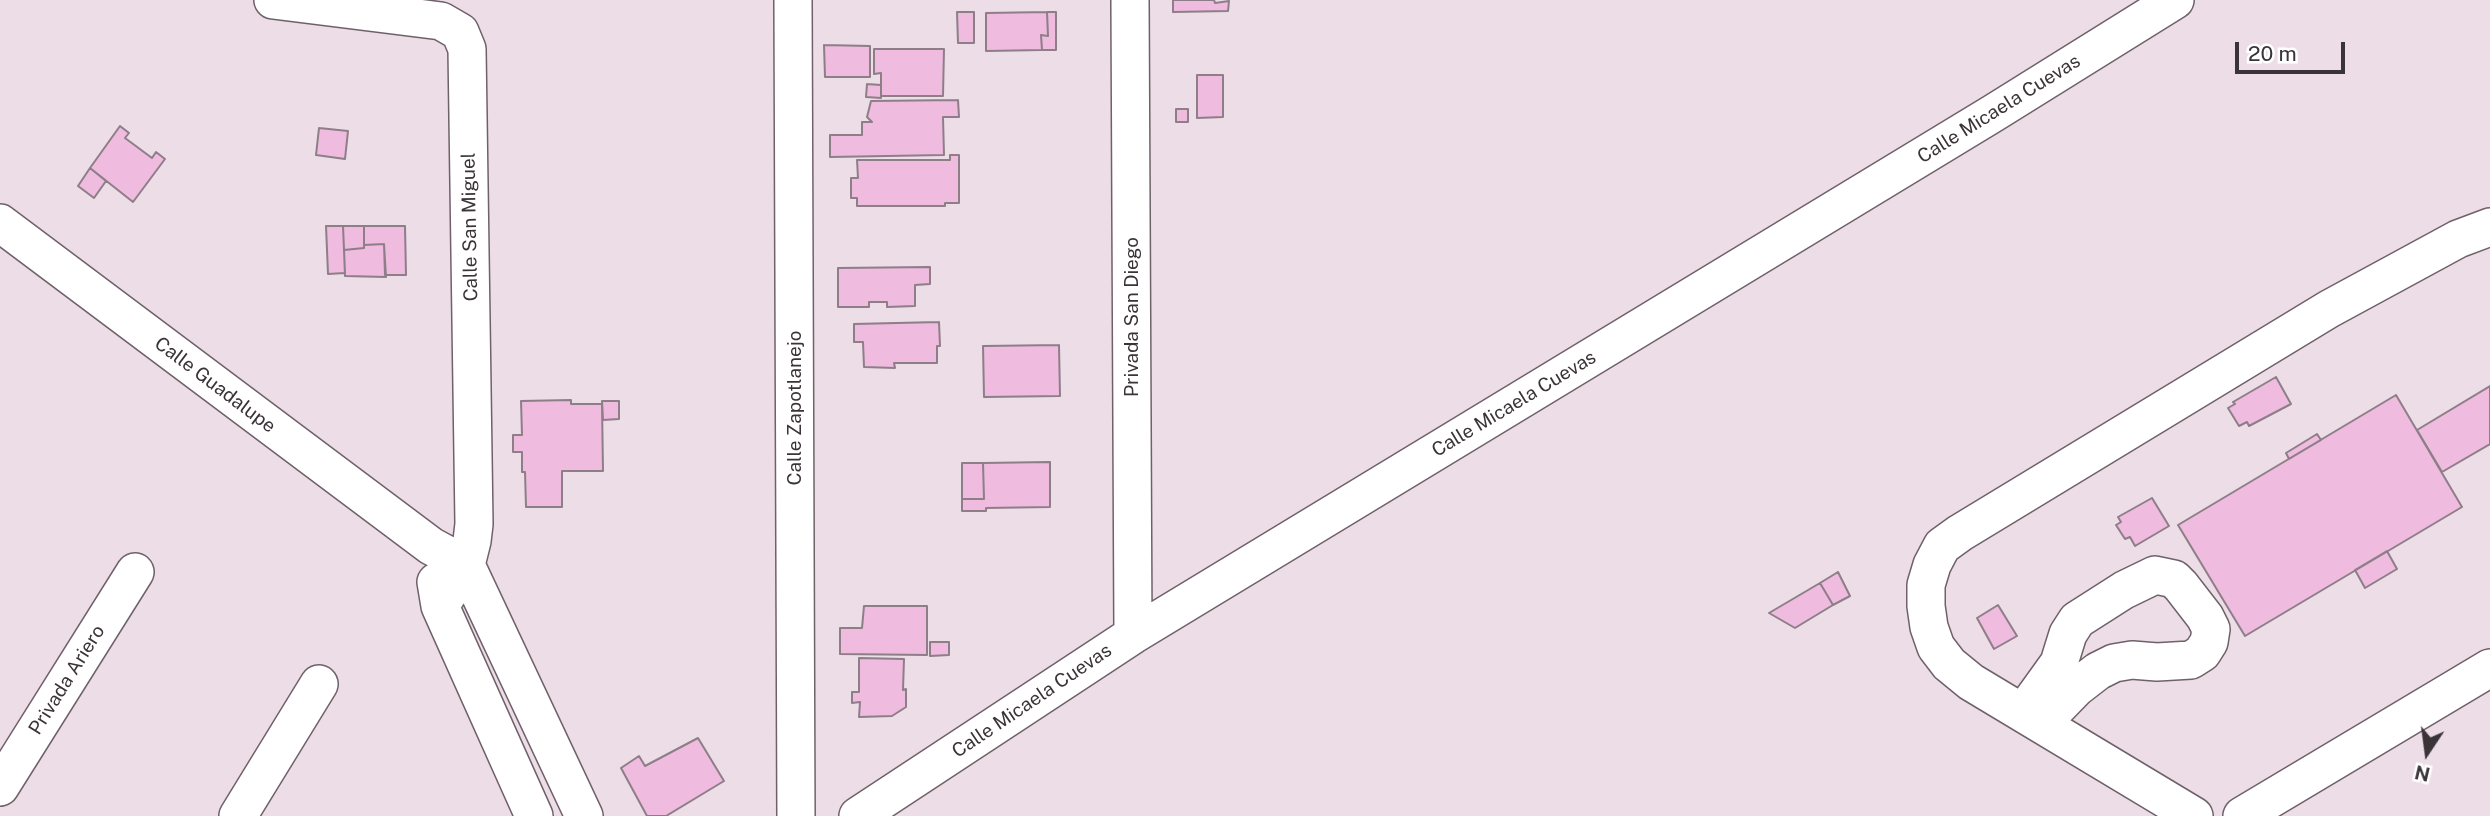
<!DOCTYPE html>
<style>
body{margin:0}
#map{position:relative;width:2490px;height:816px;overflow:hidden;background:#eddde7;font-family:"Public Sans",sans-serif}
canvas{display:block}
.north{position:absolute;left:2392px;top:718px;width:70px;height:70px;-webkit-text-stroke:5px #fff;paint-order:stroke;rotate:193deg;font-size:19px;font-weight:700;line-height:28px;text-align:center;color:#3a3438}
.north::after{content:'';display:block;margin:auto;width:24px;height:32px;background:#3a3438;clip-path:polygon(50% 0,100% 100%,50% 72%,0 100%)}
.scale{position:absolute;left:2235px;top:42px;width:110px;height:32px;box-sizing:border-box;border:4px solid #3a3438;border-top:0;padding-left:9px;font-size:21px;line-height:24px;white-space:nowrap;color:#3a3438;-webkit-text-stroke:5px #fff;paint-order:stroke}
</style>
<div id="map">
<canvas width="2490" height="816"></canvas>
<div class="north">N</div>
<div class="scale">20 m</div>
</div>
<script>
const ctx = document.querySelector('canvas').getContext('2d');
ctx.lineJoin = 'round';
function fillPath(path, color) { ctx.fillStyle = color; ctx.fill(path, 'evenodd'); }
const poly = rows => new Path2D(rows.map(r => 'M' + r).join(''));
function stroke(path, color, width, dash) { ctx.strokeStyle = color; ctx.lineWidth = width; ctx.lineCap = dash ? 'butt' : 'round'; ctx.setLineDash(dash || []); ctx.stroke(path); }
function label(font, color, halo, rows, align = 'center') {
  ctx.font = font + ' "Public Sans",sans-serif'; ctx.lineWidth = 7; ctx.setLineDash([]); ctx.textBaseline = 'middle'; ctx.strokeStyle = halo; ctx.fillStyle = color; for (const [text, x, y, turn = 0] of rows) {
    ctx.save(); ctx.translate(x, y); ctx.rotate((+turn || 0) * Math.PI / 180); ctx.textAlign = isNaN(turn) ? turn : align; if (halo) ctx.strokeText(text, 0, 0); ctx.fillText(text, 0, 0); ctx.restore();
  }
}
const building = poly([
 [1173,0,1214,0,1215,3,1229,1,1228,11,1173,12,1173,0],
 [957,12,974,12,974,43,958,43,957,12],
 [1047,12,1056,12,1056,50,1042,50,1041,35,1048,36,1047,12],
 [1047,12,1048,36,1041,35,1042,50,986,51,986,13,1047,12],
 [824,45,870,46,870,77,825,77,824,45],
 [874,49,944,49,943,96,881,96,881,73,874,74,874,49],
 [1197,75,1223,75,1223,117,1197,118,1197,75],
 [867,84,881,85,881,98,866,97,867,84],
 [958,100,959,117,943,117,944,155,830,157,830,135,862,135,862,122,872,122,867,117,871,101,958,100],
 [1176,109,1188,109,1188,122,1176,122,1176,109],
 [120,126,129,133,125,138,152,158,156,152,165,159,133,202,90,168,120,126],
 [319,128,348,131,345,159,316,155,319,128],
 [950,155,959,155,959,203,945,203,945,206,857,206,857,198,851,198,851,178,858,178,857,160,950,160,950,155],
 [90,168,106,181,94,198,78,186,90,168],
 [326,226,343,226,345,273,328,274,326,226],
 [343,226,364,226,364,248,344,250,343,226],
 [364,226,405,226,406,275,385,275,384,244,364,245,364,226],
 [384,244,386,277,345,276,344,250,364,248,364,245,384,244],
 [930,267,930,284,915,285,915,306,887,307,887,302,869,302,869,307,838,307,838,268,930,267],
 [939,322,940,346,937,346,937,363,894,363,895,368,864,367,863,342,854,342,854,324,939,322],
 [1059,345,1060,396,984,397,983,346,1059,345],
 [2276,377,2291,404,2249,426,2247,422,2239,426,2228,408,2235,404,2233,402,2276,377],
 [2490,386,2490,444,2442,472,2417,430,2490,386],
 [2396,395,2462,507,2245,636,2178,525,2396,395],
 [571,400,571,404,602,404,603,471,562,471,562,507,526,507,525,472,522,472,522,452,513,452,513,435,522,435,521,401,571,400],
 [602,401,619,401,619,419,603,420,602,401],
 [2317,434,2321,440,2289,459,2286,453,2317,434],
 [1050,462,1050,507,986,508,986,511,962,511,962,499,984,499,983,463,1050,462],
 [962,463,983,463,984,499,962,499,962,463],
 [2152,498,2169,526,2135,546,2130,537,2125,539,2116,525,2121,522,2118,517,2152,498],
 [2387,551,2397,569,2365,588,2355,570,2387,551],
 [1838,572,1850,596,1833,605,1820,583,1838,572],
 [1820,583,1833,605,1795,628,1769,613,1820,583],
 [1998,605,2017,636,1994,649,1977,618,1998,605],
 [864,606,927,606,927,655,840,654,840,628,862,628,864,606],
 [930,642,949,642,949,655,930,656,930,642],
 [859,658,904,659,903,690,906,689,906,707,892,716,859,717,860,702,852,703,852,692,859,692,859,658],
 [698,738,724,781,666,816,647,816,621,768,639,756,645,766,698,738]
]);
fillPath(building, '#efbbdf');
stroke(building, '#8d7e88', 2);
const minor = poly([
 [273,0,441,21,460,32,467,49,474,524,472,541,466,565,440,606],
 [793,0,796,816],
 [1130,0,1133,635],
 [0,223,431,546,466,565,584,816],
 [436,582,440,606,534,816],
 [2023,713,2059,663,2068,634,2077,620,2124,590,2155,575,2174,579,2181,586,2205,617,2211,629,2209,642,2202,653,2191,660,2157,662,2132,660,2114,663,2098,671,2076,688,2041,724],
 [0,787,135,572],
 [238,816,319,684],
 [858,816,1133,635,1992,114,2175,0],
 [2194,816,1971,682,1949,664,1936,647,1929,627,1926,606,1926,585,1932,565,1942,546,1960,533,2329,309,2458,239,2490,227],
 [2242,816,2490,668]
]);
stroke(minor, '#6f616a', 40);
stroke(minor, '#fff', 37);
label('19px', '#3a3438', '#fff', [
 ["Calle Micaela Cuevas",1999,109,-32],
 ["Calle San Miguel",470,227,-91],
 ["Privada San Diego",1132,317,-90],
 ["Calle Guadalupe",215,385,37],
 ["Calle Micaela Cuevas",1514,404,-31],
 ["Calle Zapotlanejo",795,408,-90],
 ["Privada Ariero",67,680,-58],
 ["Calle Micaela Cuevas",1032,701,-34]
]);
</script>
